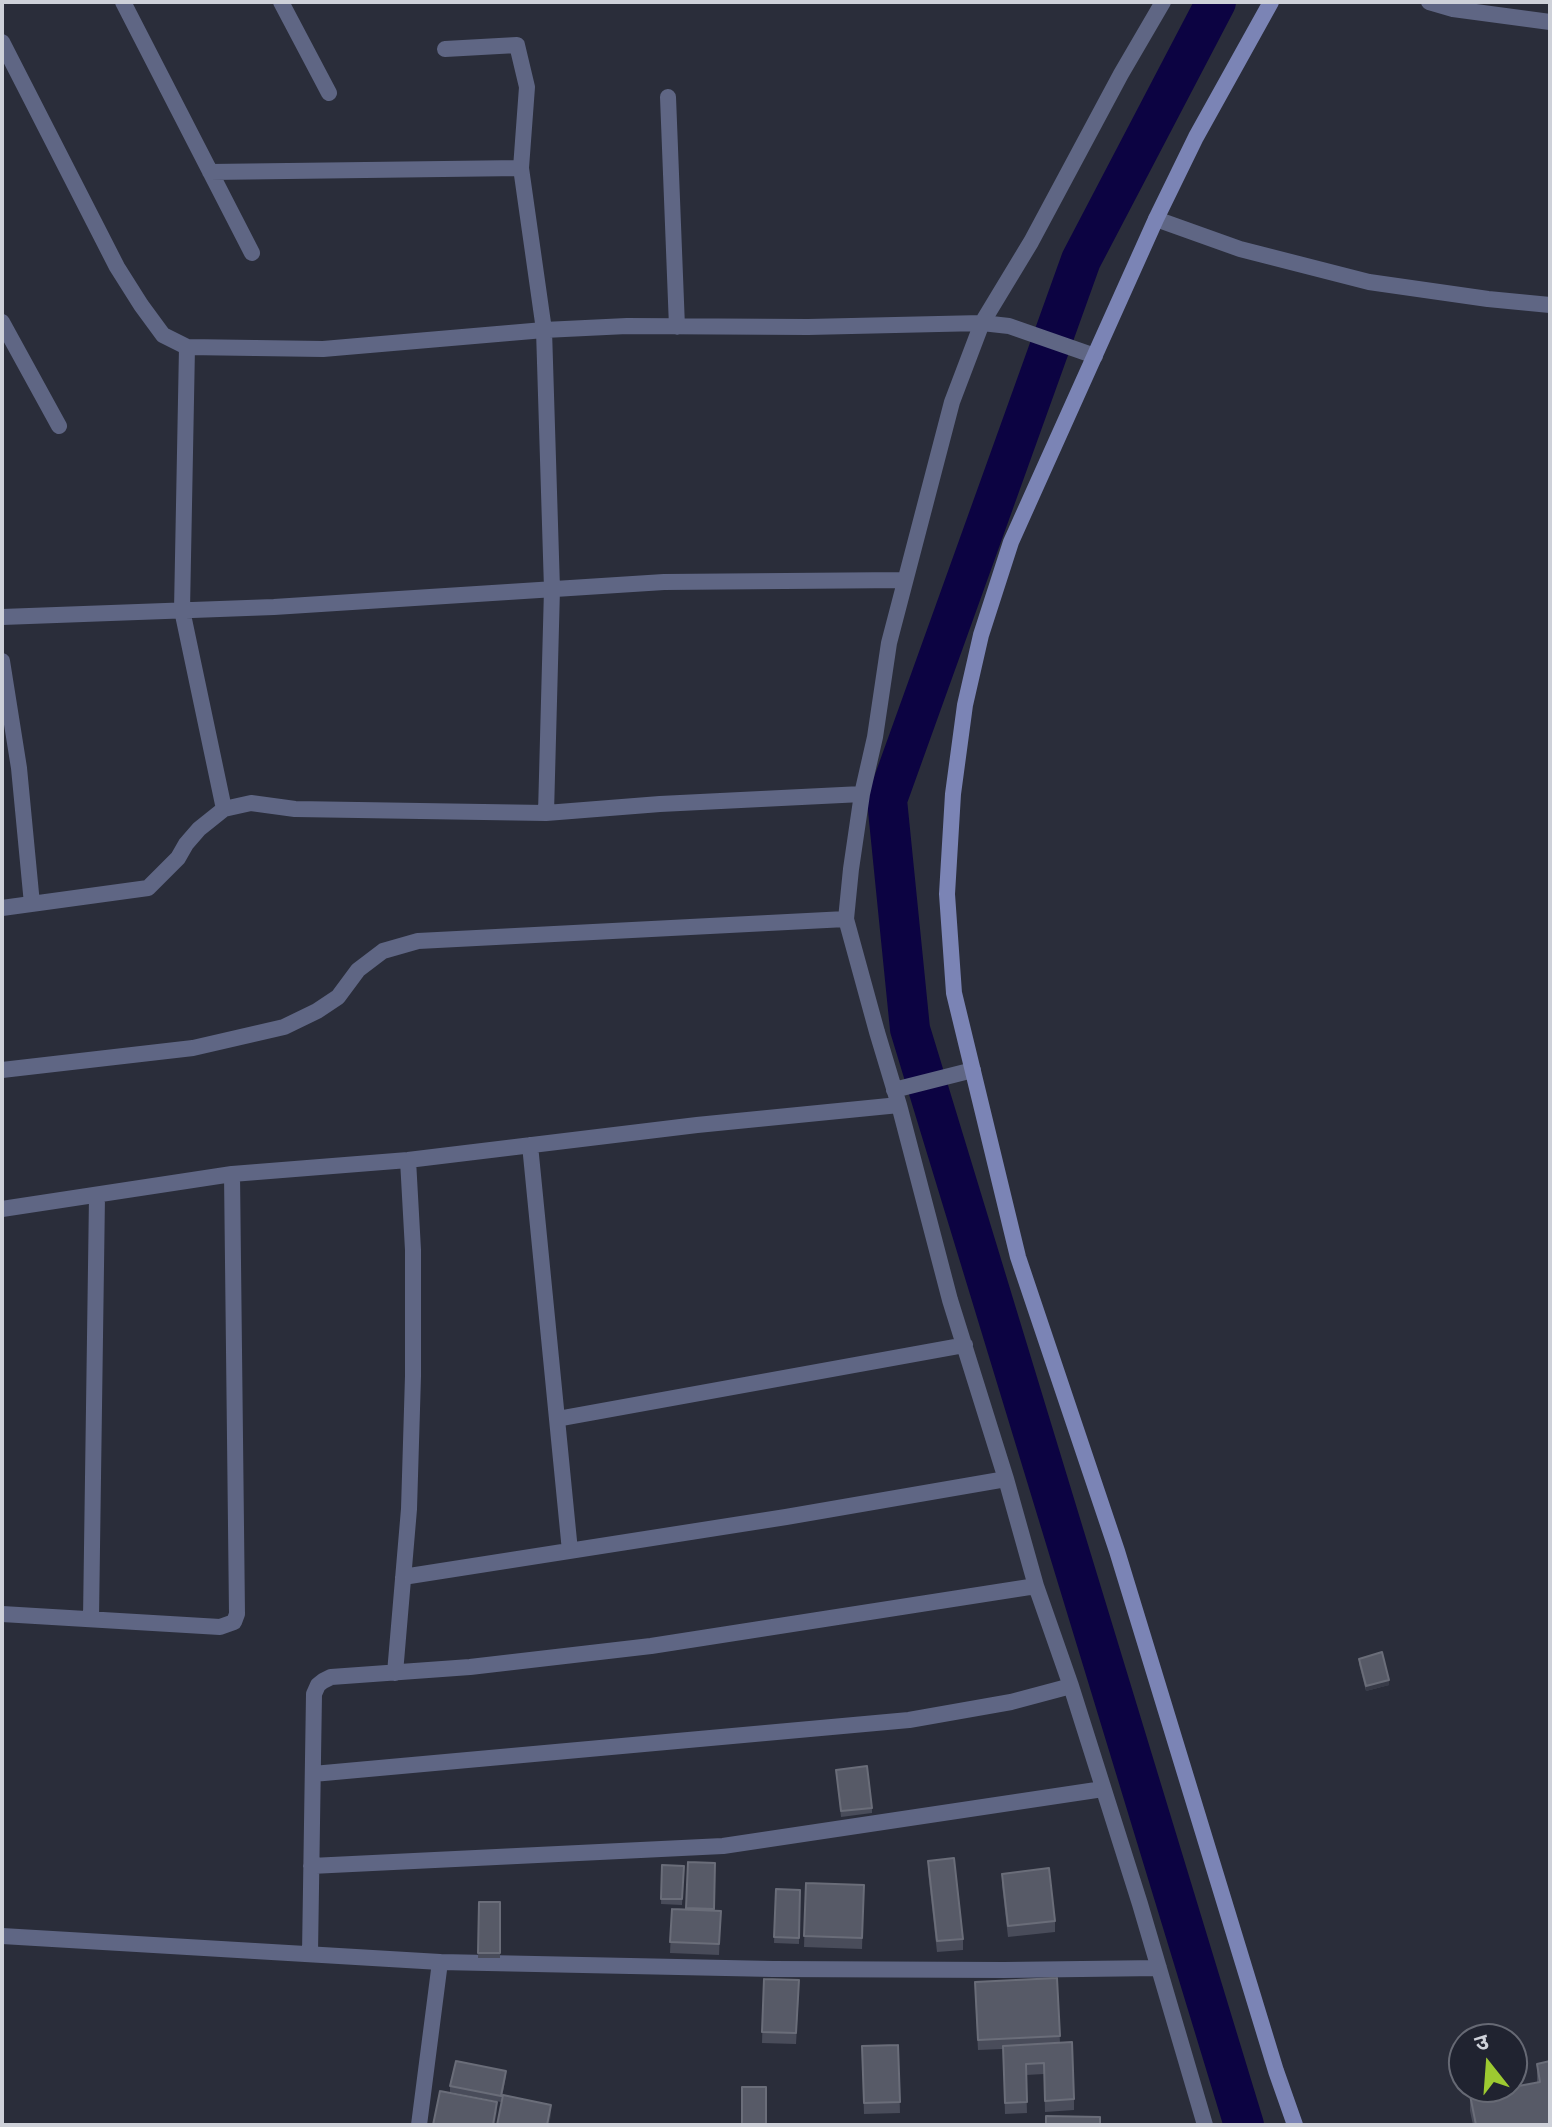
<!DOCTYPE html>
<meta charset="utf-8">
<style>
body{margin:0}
#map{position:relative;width:1552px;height:2127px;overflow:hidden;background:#2a2d3a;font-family:Commissioner,"Noto Sans Devanagari",sans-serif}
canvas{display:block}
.frame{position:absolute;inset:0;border:4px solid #ced1d9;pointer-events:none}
.north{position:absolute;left:1448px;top:2023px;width:80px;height:80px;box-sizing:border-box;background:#202330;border:2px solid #666974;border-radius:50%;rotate:343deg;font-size:22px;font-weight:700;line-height:32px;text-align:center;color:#ced1d9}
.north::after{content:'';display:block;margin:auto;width:28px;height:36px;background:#9dca31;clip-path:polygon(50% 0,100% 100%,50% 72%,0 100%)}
</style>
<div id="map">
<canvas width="1552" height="2127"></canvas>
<div class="frame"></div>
<div class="north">उ</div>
</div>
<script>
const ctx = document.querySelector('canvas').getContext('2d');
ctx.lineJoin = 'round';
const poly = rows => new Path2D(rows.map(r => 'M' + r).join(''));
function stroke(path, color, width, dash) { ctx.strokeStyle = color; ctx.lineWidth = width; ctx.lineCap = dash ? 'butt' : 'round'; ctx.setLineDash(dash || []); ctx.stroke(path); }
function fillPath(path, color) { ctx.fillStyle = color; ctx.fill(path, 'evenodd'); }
stroke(poly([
 [1216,2,1081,260,887,800,910,1029,1244,2125]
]), '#0c0342', 40);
stroke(poly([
 [123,2,252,253],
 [281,2,329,93],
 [1163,2,1121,74,1031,242,982,323,952,402,889,643,875,737,862,794,851,869,846,919,877,1032,899,1105,950,1300,1006,1479,1036,1586,1071,1686,1140,1904,1205,2125],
 [1429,2,1453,9,1550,22],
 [2,42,117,267,141,305,163,335,187,347,323,349,544,330,627,326,808,327,982,323,1009,326,1095,356],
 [445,49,517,45,527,87,521,168,544,330,552,589,546,813],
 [668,97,677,327],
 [210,172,521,168],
 [1156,219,1240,249,1369,282,1488,299,1550,305],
 [2,322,59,426],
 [187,347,182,610,224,809],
 [2,617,274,607,664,582,905,580],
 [2,661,19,768,32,904],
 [2,908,148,888,178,858,186,844,199,829,224,809,251,803,295,809,546,813,660,804,862,794],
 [2,1070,193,1048,284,1027,317,1011,338,997,358,970,383,951,418,941,846,919],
 [894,1090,973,1070],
 [530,1145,570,1551],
 [2,1209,232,1174,408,1160,697,1125,899,1105],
 [557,1419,965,1345],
 [403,1577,786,1517,1006,1479],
 [2,1614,220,1627,234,1622,237,1614,232,1174],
 [91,1618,97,1196],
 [395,1673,409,1509,413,1376,413,1250,408,1160],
 [313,1774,909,1720,1011,1702,1071,1686],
 [311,1866,723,1846,1103,1789],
 [2,1936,440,1962,773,1969,1004,1970,1159,1968],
 [310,1953,314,1694,318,1685,323,1681,331,1677,470,1667,651,1646,1036,1586],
 [419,2125,440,1962]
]), '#5f6684', 16);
stroke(poly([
 [1271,2,1196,137,1156,219,1011,542,981,635,965,705,953,794,947,894,954,993,1018,1257,1117,1551,1276,2071,1295,2125]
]), '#7b84b5', 16);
fillPath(poly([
 [1359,1659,1389,1685,1366,1691,1359,1664],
 [836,1770,872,1808,872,1813,841,1817],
 [928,1861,963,1939,963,1950,937,1952,928,1872],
 [688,1862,715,1863,714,1911,721,1911,719,1955,670,1953,672,1909,686,1910],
 [662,1865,684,1866,682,1905,661,1904],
 [1002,1874,1055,1921,1055,1932,1008,1937,1002,1885],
 [806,1883,864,1885,862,1949,804,1947],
 [776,1889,800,1890,799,1944,774,1943],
 [479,1902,500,1902,500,1958,478,1958],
 [1057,1978,1060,2043,1074,2099,1074,2110,1045,2112,1044,2074,1026,2075,1027,2113,1005,2114,1003,2049,978,2050,975,1993],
 [764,1979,799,1991,796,2044,762,2043],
 [898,2045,900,2113,864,2114,862,2046],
 [1537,2064,1550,2125,1473,2125,1470,2111,1470,2095,1537,2083],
 [506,2076,501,2102,450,2092,450,2086]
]), '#494c5a');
fillPath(poly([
 [1389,1680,1389,1685,1366,1691,1366,1686],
 [497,2102,497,2113,495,2125,493,2125],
 [551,2105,551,2116,549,2125,547,2125]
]), '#373a47');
const building = poly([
 [1382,1652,1389,1680,1366,1686,1359,1659,1382,1652],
 [867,1766,872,1808,841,1811,836,1770,867,1766],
 [954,1858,963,1939,937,1941,928,1861,954,1858],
 [688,1862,715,1863,714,1909,686,1908,688,1862],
 [662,1865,684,1866,682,1899,661,1899,662,1865],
 [1049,1868,1055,1921,1008,1926,1002,1874,1049,1868],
 [806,1883,864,1885,862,1938,804,1936,806,1883],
 [776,1889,800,1890,799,1938,774,1937,776,1889],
 [479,1902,500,1902,500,1953,478,1953,479,1902],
 [672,1909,721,1911,719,1944,670,1942,672,1909],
 [1057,1978,1060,2036,978,2040,975,1982,1057,1978],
 [764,1979,799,1980,796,2033,762,2032,764,1979],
 [1072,2042,1074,2099,1045,2101,1044,2063,1026,2064,1027,2102,1005,2103,1003,2046,1072,2042],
 [898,2045,900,2102,864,2103,862,2046,898,2045],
 [456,2061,506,2071,501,2096,450,2086,456,2061],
 [1550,2061,1550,2125,1476,2125,1470,2095,1540,2082,1537,2064,1550,2061],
 [742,2087,766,2087,766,2125,742,2125,742,2087],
 [440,2091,497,2102,493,2125,433,2125,440,2091],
 [503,2095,551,2105,547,2125,497,2125,503,2095],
 [1046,2116,1100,2117,1100,2125,1046,2125,1046,2116]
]);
fillPath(building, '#575a67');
stroke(building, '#6a6d79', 2);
</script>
